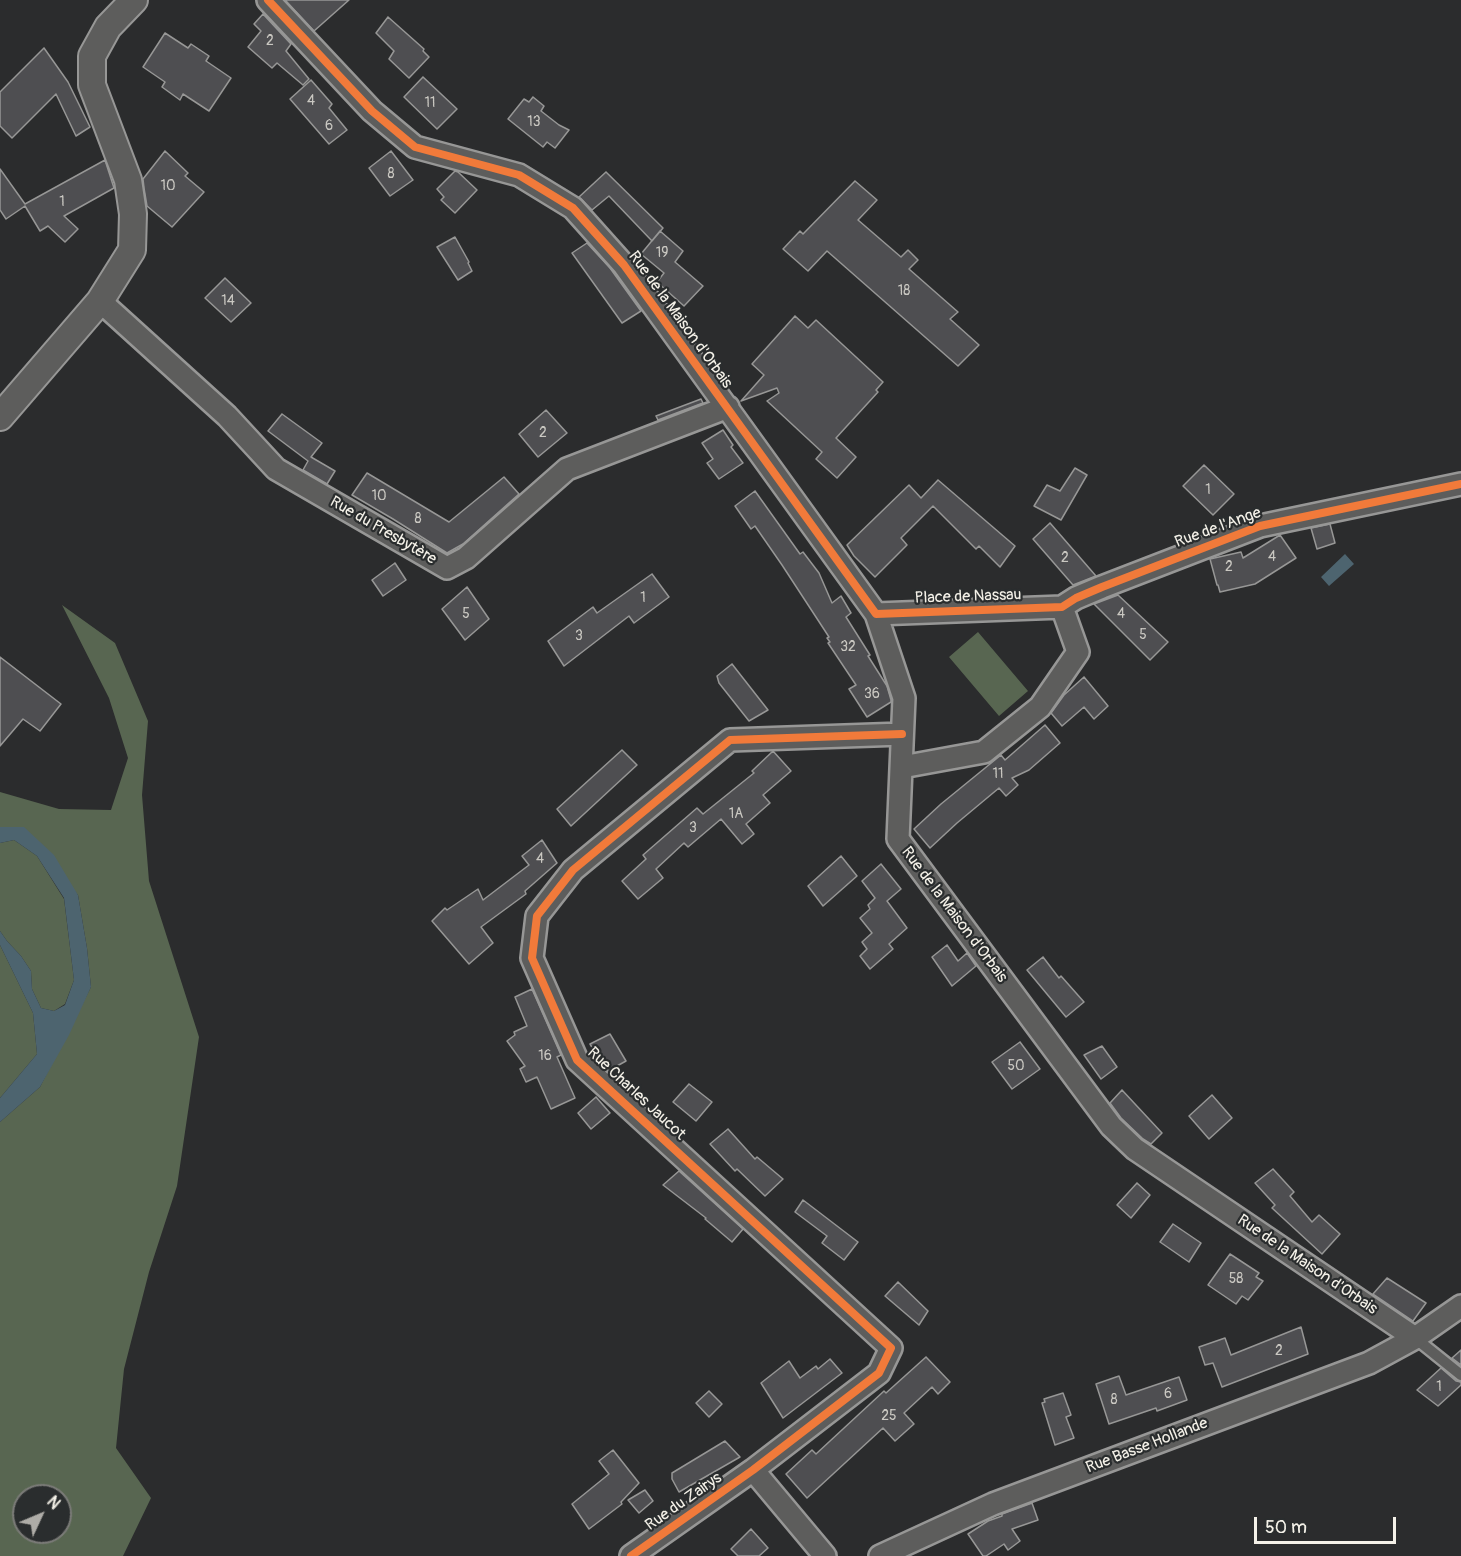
<!DOCTYPE html>
<meta charset="utf-8">
<style>
body{margin:0}
#map{position:relative;width:1461px;height:1556px;overflow:hidden;background:#2b2c2d;font-family:Pangolin,sans-serif}
canvas{display:block}
.north{position:absolute;left:12px;top:1484px;width:60px;height:60px;box-sizing:border-box;background:#2a2d2e;border:2px solid #7b7b78;border-radius:50%;rotate:46deg;font-size:16px;font-weight:700;line-height:24px;text-align:center;color:#f4f1e8}
.north::after{content:'';display:block;margin:auto;width:21px;height:27px;background:#aeaca7;clip-path:polygon(50% 0,100% 100%,50% 72%,0 100%)}
.scale{position:absolute;left:1254px;top:1517px;width:142px;height:27px;box-sizing:border-box;border:3px solid #f4f1e8;border-top:0;padding-left:8px;font-size:18px;line-height:21px;white-space:nowrap;color:#f4f1e8;-webkit-text-stroke:4px #2a2d2e;paint-order:stroke}
</style>
<div id="map">
<canvas width="1461" height="1556"></canvas>
<div class="north">N</div>
<div class="scale">50 m</div>
</div>
<script>
const ctx = document.querySelector('canvas').getContext('2d');
ctx.lineJoin = 'round';
function fillPath(path, color) { ctx.fillStyle = color; ctx.fill(path, 'evenodd'); }
const poly = rows => new Path2D(rows.map(r => 'M' + r).join(''));
function stroke(path, color, width, dash) { ctx.strokeStyle = color; ctx.lineWidth = width; ctx.lineCap = dash ? 'butt' : 'round'; ctx.setLineDash(dash || []); ctx.stroke(path); }
function label(font, color, halo, rows, align = 'center') {
  ctx.font = font + ' Pangolin,sans-serif'; ctx.lineWidth = 4.5; ctx.setLineDash([]); ctx.textBaseline = 'middle'; ctx.strokeStyle = halo; ctx.fillStyle = color; for (const [text, x, y, turn = 0] of rows) {
    ctx.save(); ctx.translate(x, y); ctx.rotate((+turn || 0) * Math.PI / 180); ctx.textAlign = isNaN(turn) ? turn : align; if (halo) ctx.strokeText(text, 0, 0); ctx.fillText(text, 0, 0); ctx.restore();
  }
}
fillPath(poly([
 [62,605,115,643,148,721,142,795,149,881,199,1037,177,1186,149,1272,124,1369,116,1448,151,1498,123,1556,0,1556,0,1122,40,1087,91,987,87,948,78,895,24,828,0,827,0,792,59,809,111,810,128,758,109,698],
 [24,1496,60,1496,60,1532,24,1532],
 [978,632,1028,691,999,716,949,657],
 [14,840,37,856,64,899,74,980,65,1004,54,1011,41,1008,32,989,31,971,21,956,7,941,0,931,0,843],
 [0,945,33,1013,37,1054,0,1098]
]), '#586651');
fillPath(poly([
 [1345,554,1354,564,1329,586,1321,577],
 [0,827,24,827,54,855,78,895,87,948,91,987,69,1035,40,1087,0,1122,0,1098,37,1054,33,1013,0,945,0,931,7,941,21,956,31,971,32,989,41,1008,54,1011,65,1005,74,980,64,898,37,856,14,840,0,843]
]), '#4d646f');
const building = poly([
 [285,0,349,0,314,31,285,0],
 [263,14,291,44,286,51,309,79,303,85,277,63,272,68,248,47,261,31,254,24,263,14],
 [388,17,424,49,423,51,429,57,409,78,389,59,394,51,376,33,388,17],
 [165,33,188,48,191,44,209,56,206,61,231,78,209,111,183,94,180,100,162,87,165,82,143,67,165,33],
 [44,48,68,82,90,127,76,136,56,94,12,138,0,126,0,92,44,48],
 [423,77,457,109,437,129,404,97,423,77],
 [311,80,332,104,329,108,347,130,329,144,290,99,311,80],
 [533,97,544,106,541,111,559,125,569,130,555,148,547,142,543,147,508,119,524,99,529,102,533,97],
 [165,151,188,173,185,176,204,192,172,227,147,206,144,188,143,179,165,151],
 [391,151,413,180,390,196,369,168,391,151],
 [105,160,114,188,64,216,78,229,65,242,48,226,40,231,25,206,6,219,0,210,0,169,25,204,105,160],
 [455,171,458,172,477,190,455,213,441,200,444,197,437,189,455,171],
 [606,172,663,228,652,241,609,196,592,210,579,197,606,172],
 [855,181,877,200,858,220,901,257,908,250,918,260,909,269,958,312,950,319,979,345,958,366,827,251,808,271,783,249,800,231,803,234,855,181],
 [660,231,683,251,675,262,703,286,684,306,657,282,664,273,641,254,660,231],
 [455,237,469,262,468,263,472,271,458,280,437,247,455,237],
 [587,243,610,268,641,311,622,323,572,253,587,243],
 [225,278,251,303,231,322,205,298,225,278],
 [795,316,808,328,816,320,883,382,876,390,878,392,836,438,856,457,837,478,816,459,822,452,767,401,779,393,777,388,741,401,764,375,752,364,795,316],
 [701,399,703,403,658,420,656,416,701,399],
 [546,410,567,433,538,457,519,434,546,410],
 [282,414,322,443,311,457,335,471,327,484,303,470,308,461,268,431,282,414],
 [723,430,733,445,731,447,743,463,719,479,707,463,713,459,702,443,723,430],
 [1204,465,1234,494,1213,515,1183,486,1204,465],
 [1075,468,1087,475,1061,520,1034,506,1047,485,1060,491,1075,468],
 [367,473,449,522,504,477,519,494,463,544,447,553,393,519,352,495,367,473],
 [938,480,1015,546,1000,567,979,546,976,549,933,506,901,538,907,545,875,577,854,556,847,545,909,485,921,498,938,480],
 [755,491,800,554,803,552,819,573,832,603,841,596,851,613,846,617,870,655,868,656,887,686,891,700,891,702,867,717,849,689,856,685,828,643,830,642,827,638,829,637,782,565,755,526,751,529,735,506,755,491],
 [1050,523,1096,576,1073,585,1033,539,1050,523],
 [1330,524,1335,543,1317,549,1311,528,1330,524],
 [1280,535,1296,558,1255,584,1220,592,1218,585,1217,585,1210,559,1241,552,1243,558,1280,535],
 [395,563,406,580,383,596,372,580,395,563],
 [652,574,669,597,634,623,629,616,564,666,548,641,593,607,597,613,652,574],
 [467,587,489,619,465,640,442,609,467,587],
 [1118,595,1168,642,1150,660,1094,604,1118,595],
 [0,657,61,704,40,731,23,719,0,746,0,657],
 [732,664,768,710,749,721,719,683,717,676,732,664],
 [1084,677,1108,706,1094,719,1084,707,1062,726,1051,713,1064,695,1084,677],
 [1045,725,1060,743,1029,770,1012,778,1018,785,1006,796,999,788,957,823,930,848,914,829,941,804,1001,755,1005,760,1045,725],
 [622,750,637,765,571,826,557,809,622,750],
 [773,751,791,771,763,795,770,803,746,824,754,834,742,844,721,819,688,847,684,843,656,869,663,878,638,899,622,881,646,859,643,855,697,808,703,814,754,773,752,771,773,751],
 [542,840,557,863,525,891,526,894,481,927,493,943,469,964,432,921,445,908,447,910,478,889,483,900,529,865,522,856,542,840],
 [841,856,857,876,823,906,808,886,841,856],
 [881,864,901,889,887,901,907,928,889,944,893,949,870,969,860,956,867,949,862,942,872,933,860,918,870,909,868,905,875,898,862,881,881,864],
 [947,945,958,961,967,953,976,966,952,986,932,957,947,945],
 [1043,957,1059,978,1061,976,1084,1002,1066,1017,1027,970,1043,957],
 [532,989,561,1055,557,1057,575,1098,551,1109,537,1077,526,1082,520,1069,525,1066,507,1041,515,1035,514,1032,527,1026,515,997,532,989],
 [610,1034,626,1061,608,1071,603,1066,590,1044,610,1034],
 [1020,1042,1040,1069,1012,1089,992,1062,1020,1042],
 [1102,1046,1117,1067,1101,1079,1084,1055,1102,1046],
 [689,1084,712,1102,696,1121,673,1102,689,1084],
 [1122,1090,1162,1133,1151,1144,1143,1139,1121,1118,1110,1103,1122,1090],
 [1212,1095,1232,1118,1209,1139,1189,1116,1212,1095],
 [596,1097,610,1113,591,1129,578,1113,596,1097],
 [728,1129,755,1159,757,1157,783,1179,765,1196,737,1169,735,1171,710,1144,728,1129],
 [1273,1169,1294,1192,1290,1196,1312,1222,1319,1215,1340,1234,1322,1254,1272,1208,1275,1205,1255,1183,1273,1169],
 [679,1171,743,1229,732,1242,705,1219,706,1218,663,1185,679,1171],
 [1137,1183,1150,1195,1131,1218,1117,1205,1137,1183],
 [803,1200,858,1242,844,1260,822,1243,827,1236,795,1212,803,1200],
 [1173,1224,1201,1243,1189,1262,1160,1242,1173,1224],
 [1230,1254,1259,1273,1256,1277,1263,1281,1248,1300,1242,1296,1236,1304,1208,1285,1230,1254],
 [1387,1278,1426,1303,1413,1321,1373,1294,1387,1278],
 [898,1282,928,1311,919,1325,885,1296,898,1282],
 [1301,1327,1308,1354,1222,1387,1213,1363,1205,1365,1199,1347,1225,1338,1231,1355,1301,1327],
 [1461,1350,1461,1365,1452,1358,1461,1350],
 [926,1357,950,1382,938,1394,932,1387,904,1413,914,1424,895,1441,883,1428,807,1498,786,1474,812,1450,816,1454,884,1391,886,1393,926,1357],
 [830,1359,842,1373,783,1418,761,1383,789,1361,800,1378,816,1366,818,1369,830,1359],
 [1441,1368,1456,1381,1461,1382,1461,1385,1438,1406,1417,1390,1441,1368],
 [1119,1376,1126,1395,1179,1377,1187,1400,1157,1411,1156,1408,1109,1424,1096,1384,1119,1376],
 [709,1391,722,1404,709,1417,696,1403,709,1391],
 [1063,1393,1071,1415,1066,1417,1074,1438,1055,1445,1042,1403,1045,1402,1044,1399,1063,1393],
 [725,1441,740,1457,679,1492,672,1479,672,1473,725,1441],
 [613,1450,639,1483,621,1502,622,1504,589,1529,572,1504,609,1474,599,1461,613,1450],
 [645,1490,653,1501,639,1513,628,1500,645,1490],
 [1032,1503,1038,1520,1012,1529,1020,1541,1008,1550,1004,1544,986,1556,983,1556,968,1534,988,1521,1002,1516,1002,1514,1032,1503],
 [751,1529,768,1548,759,1556,738,1556,731,1549,751,1529]
]);
fillPath(building, '#4e4e51');
stroke(building, '#979796', 1.5);
const service = poly([
 [1415,1338,1461,1375]
]);
const minor = poly([
 [268,0,372,111,415,147,519,175,573,208,624,265,876,614,904,698,898,839,1111,1126,1135,1149,1415,1338],
 [100,301,227,416,276,469,447,568,466,558,567,469,728,407],
 [876,614,1062,607,1076,598,1102,587,1260,526,1461,484],
 [902,767,984,752,1040,707,1078,652,1062,607],
 [753,1470,825,1556],
 [631,1556,753,1470,879,1373,891,1348,577,1060,532,958,537,916,573,870,730,740,902,734],
 [880,1556,993,1504,1369,1363,1415,1338,1461,1306]
]);
const tertiary = poly([
 [0,417,100,301,132,250,133,214,128,180,92,85,92,56,108,27,134,0]
]);
stroke(service, '#979796', 15);
stroke(minor, '#979796', 26);
stroke(tertiary, '#979796', 30);
stroke(service, '#5d5d5c', 10);
stroke(minor, '#5d5d5c', 21);
stroke(tertiary, '#5d5d5c', 26);
stroke(poly([
 [268,0,372,111,415,147,519,175,573,208,624,265,876,614,1062,607,1076,598,1102,587,1260,526,1461,484],
 [631,1556,753,1470,879,1373,891,1348,577,1060,532,958,537,916,573,870,730,740,902,734]
]), '#f17a3a', 8);
label('14px', '#cac8c2', null, [
 ["2",270,41],
 ["4",311,101],
 ["11",430,103],
 ["13",534,122],
 ["6",329,126],
 ["8",391,174],
 ["10",168,186],
 ["1",62,202],
 ["19",662,253],
 ["18",904,291],
 ["14",228,301],
 ["2",543,433],
 ["1",1208,490],
 ["10",379,496],
 ["8",418,519],
 ["4",1272,557],
 ["2",1065,558],
 ["2",1229,567],
 ["1",643,598],
 ["5",466,614],
 ["4",1121,614],
 ["5",1143,635],
 ["3",579,636],
 ["32",848,647],
 ["36",872,694],
 ["11",998,774],
 ["1A",736,814],
 ["3",693,828],
 ["4",540,859],
 ["16",545,1056],
 ["50",1016,1066],
 ["58",1236,1279],
 ["2",1279,1351],
 ["1",1439,1387],
 ["6",1168,1394],
 ["8",1114,1400],
 ["25",889,1416]
]);
label('16px', '#f4f1e8', '#2a2d2e', [
 ["Rue de la Maison d'Orbais",680,320,54],
 ["Rue de l'Ange",1218,528,-20],
 ["Rue du Presbytère",383,531,30],
 ["Place de Nassau",968,597,-2],
 ["Rue de la Maison d'Orbais",954,915,53],
 ["Rue Charles Jaucot",636,1094,43],
 ["Rue de la Maison d'Orbais",1307,1265,34],
 ["Rue Basse Hollande",1147,1446,-21],
 ["Rue du Zairys",684,1502,-35]
]);
</script>
